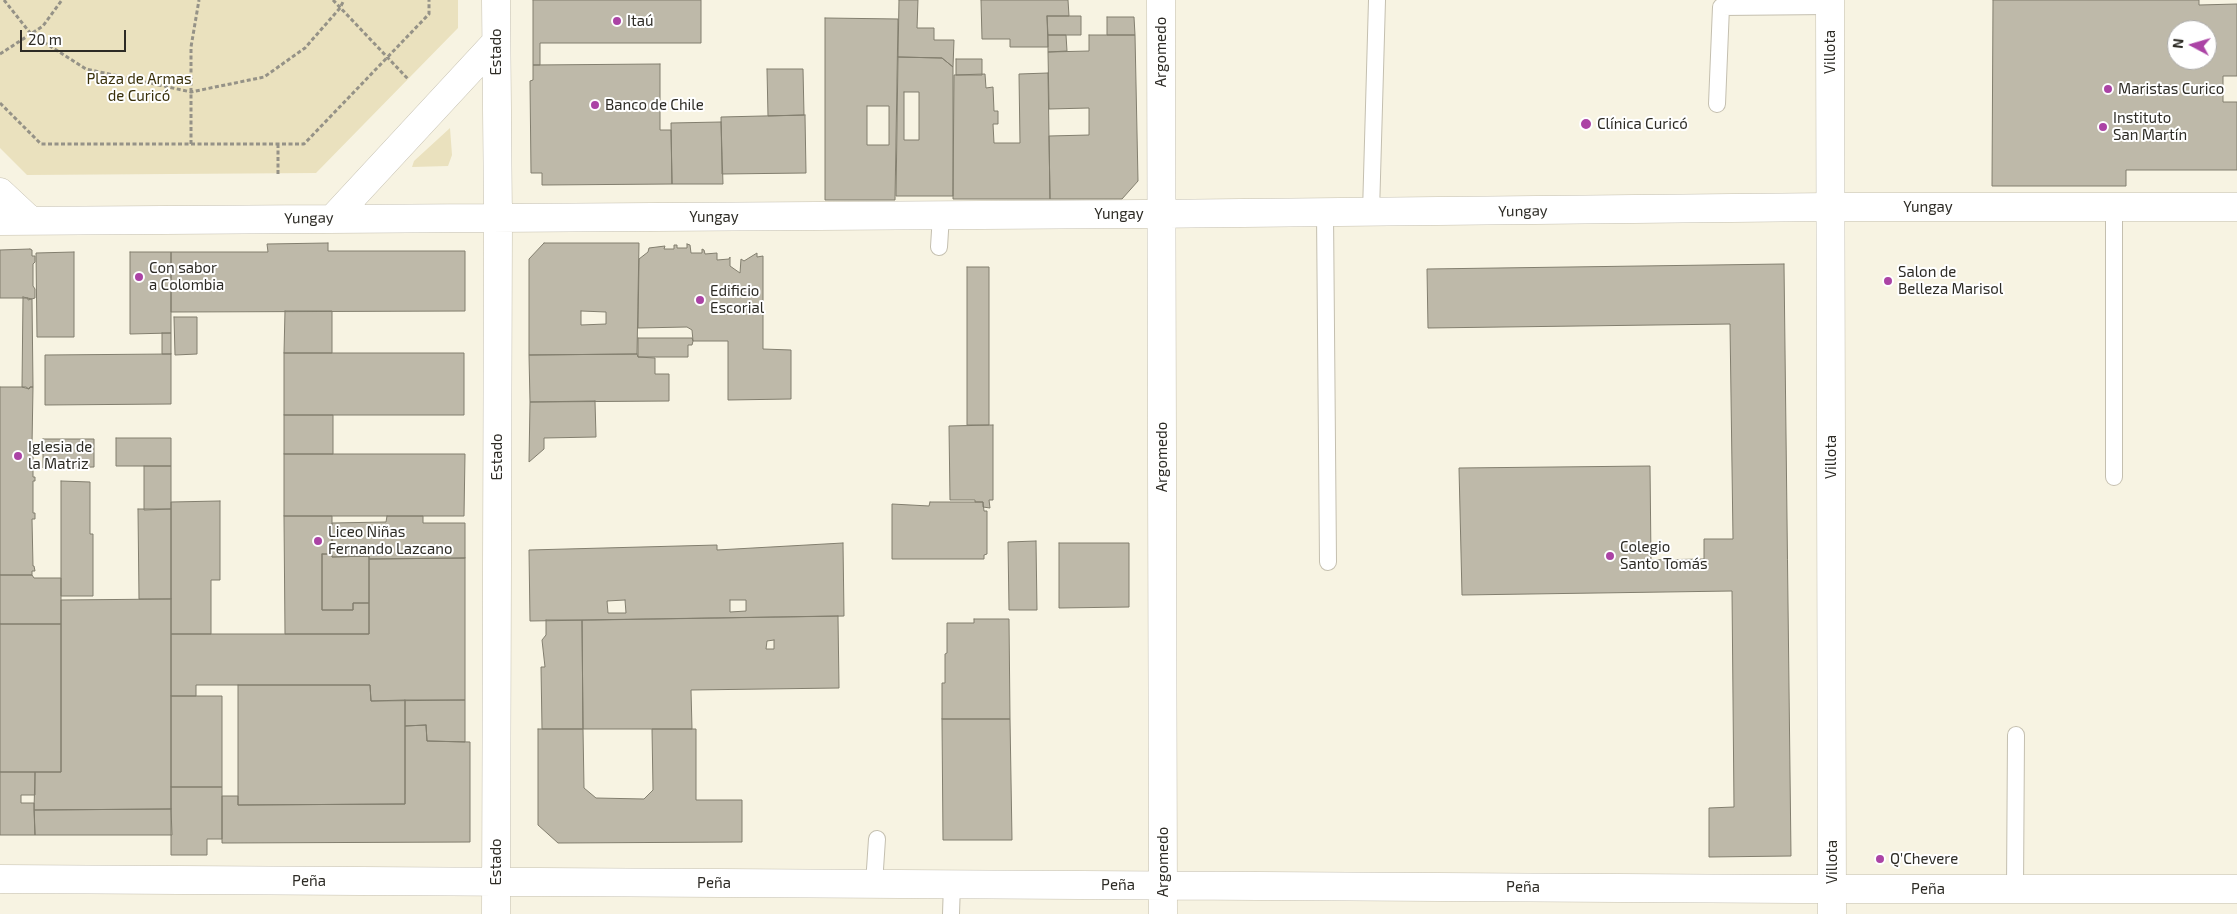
<!DOCTYPE html>
<meta charset="utf-8">
<style>
body{margin:0}
#map{position:relative;width:2237px;height:914px;overflow:hidden;background:#f7f3e2;font-family:"Exo 2",sans-serif}
canvas{display:block}
.north{position:absolute;left:2167px;top:20px;width:50px;height:50px;box-sizing:border-box;background:#fff;border:1px solid #abaaa8;border-radius:50%;rotate:276deg;font-size:14px;font-weight:700;line-height:20px;text-align:center;color:#2d2b25}
.north::after{content:'';display:block;margin:auto;width:18px;height:22px;background:#ab43a5;clip-path:polygon(50% 0,100% 100%,50% 72%,0 100%)}
.scale{position:absolute;left:20px;top:30px;width:106px;height:22px;box-sizing:border-box;border:2px solid #2d2b25;border-top:0;padding-left:6px;font-size:15px;line-height:18px;white-space:nowrap;color:#2d2b25;-webkit-text-stroke:4px #fff;paint-order:stroke}
</style>
<div id="map">
<canvas width="2237" height="914"></canvas>
<div class="north">N</div>
<div class="scale">20 m</div>
</div>
<script>
const ctx = document.querySelector('canvas').getContext('2d');
ctx.lineJoin = 'round';
function fillPath(path, color) { ctx.fillStyle = color; ctx.fill(path, 'evenodd'); }
const poly = rows => new Path2D(rows.map(r => 'M' + r).join(''));
function stroke(path, color, width, dash) { ctx.strokeStyle = color; ctx.lineWidth = width; ctx.lineCap = dash ? 'butt' : 'round'; ctx.setLineDash(dash || []); ctx.stroke(path); }
function label(font, color, halo, rows, align = 'center') {
  ctx.font = font + ' "Exo 2",sans-serif'; ctx.lineWidth = 4; ctx.setLineDash([]); ctx.textBaseline = 'middle'; ctx.strokeStyle = halo; ctx.fillStyle = color; for (const [text, x, y, turn = 0] of rows) {
    ctx.save(); ctx.translate(x, y); ctx.rotate((+turn || 0) * Math.PI / 180); ctx.textAlign = isNaN(turn) ? turn : align; if (halo) ctx.strokeText(text, 0, 0); ctx.fillText(text, 0, 0); ctx.restore();
  }
}
fillPath(poly([
 [0,0,458,0,458,28,316,173,27,175,0,148],
 [450,128,452,155,448,166,412,167,414,161]
]), '#eae1be');
const building = poly([
 [533,0,701,0,701,43,540,43,540,65,533,65,533,0],
 [899,0,918,0,917,28,934,28,934,40,954,40,953,67,942,58,898,57,899,0],
 [981,0,1068,0,1069,16,1047,16,1048,47,1010,47,1010,39,982,39,981,0],
 [1993,0,2199,0,2199,5,2237,4,2237,76,2223,76,2223,102,2237,102,2237,170,2126,170,2126,186,1992,186,1993,0],
 [2177,30,2207,30,2207,60,2177,60,2177,30],
 [1047,16,1081,16,1081,35,1048,35,1047,16],
 [1107,17,1134,17,1135,35,1107,35,1107,17],
 [825,18,898,19,895,200,825,200,825,18],
 [867,106,889,106,889,145,867,145,867,106],
 [1048,35,1066,35,1067,51,1048,52,1048,35],
 [1089,35,1135,35,1138,181,1122,199,1050,199,1049,136,1089,135,1089,108,1049,109,1048,52,1089,51,1089,35],
 [898,57,942,58,953,67,953,196,896,196,898,57],
 [904,92,919,92,919,140,904,140,904,92],
 [956,59,982,59,982,75,956,75,956,59],
 [660,64,660,130,671,130,672,184,542,185,542,173,531,173,530,81,533,80,533,65,660,64],
 [767,69,803,69,804,115,768,116,767,69],
 [1048,73,1050,199,953,199,954,75,985,74,986,88,993,87,994,111,998,111,998,124,993,124,994,143,1020,143,1019,74,1048,73],
 [805,115,806,173,722,174,721,117,805,115],
 [721,122,723,184,672,184,671,123,721,122],
 [328,243,328,251,465,251,465,311,171,312,171,252,268,252,267,244,328,243],
 [544,243,639,243,637,354,529,355,529,259,544,243],
 [581,311,606,312,606,324,581,325,581,311],
 [687,244,690,245,691,253,702,253,702,249,704,250,705,254,717,253,717,260,729,259,730,257,730,266,740,273,741,259,744,261,757,253,757,257,763,256,763,349,791,350,791,399,728,400,728,341,693,341,692,330,687,327,638,328,639,259,648,252,649,248,665,246,664,249,674,249,674,245,677,245,677,248,687,248,687,244],
 [30,249,32,250,32,256,35,256,35,262,33,264,33,286,35,289,35,298,28,300,28,298,0,298,0,250,30,249],
 [74,252,74,337,37,337,36,253,74,252],
 [130,252,171,252,171,333,130,334,130,252],
 [1784,264,1791,856,1709,857,1709,808,1734,807,1732,591,1462,595,1459,468,1650,466,1651,560,1704,559,1704,539,1733,539,1730,324,1428,328,1427,269,1784,264],
 [967,267,989,267,989,425,967,425,967,267],
 [23,297,32,299,33,387,30,387,29,389,22,387,23,297],
 [285,311,332,311,332,353,284,353,285,311],
 [174,317,197,317,197,354,175,355,174,317],
 [162,333,171,333,171,354,162,354,162,333],
 [638,338,692,338,693,341,692,345,688,345,688,357,638,357,638,338],
 [284,353,464,353,464,415,284,415,284,353],
 [171,354,171,404,45,405,45,355,171,354],
 [637,354,638,357,655,358,655,374,669,374,669,401,530,402,529,355,637,354],
 [0,387,26,387,29,389,30,387,33,387,32,445,29,445,30,450,33,450,33,477,35,477,35,481,33,481,33,513,35,513,35,519,32,519,33,566,34,566,35,571,32,571,32,575,0,575,0,387],
 [595,401,596,437,544,438,544,449,529,462,530,402,595,401],
 [284,415,333,415,333,454,284,454,284,415],
 [993,425,993,500,989,500,990,508,983,507,983,502,975,502,975,500,950,500,949,426,993,425],
 [116,438,171,438,171,466,116,466,116,438],
 [43,439,94,439,94,467,43,468,43,439],
 [284,454,465,454,464,516,284,516,284,454],
 [144,466,171,466,171,509,144,510,144,466],
 [61,481,90,482,90,534,93,534,93,596,61,596,61,481],
 [220,501,220,580,211,580,211,634,171,634,171,502,220,501],
 [930,502,983,502,984,511,987,511,987,554,984,555,984,559,892,559,892,504,929,506,930,502],
 [138,509,171,509,171,599,139,599,138,509],
 [284,516,332,516,332,554,322,554,322,610,353,610,353,603,369,603,369,634,285,634,284,516],
 [387,516,423,516,423,523,465,523,465,558,369,559,369,556,332,557,332,523,386,522,387,516],
 [1036,541,1037,610,1009,610,1008,542,1036,541],
 [843,543,844,616,530,621,529,550,717,545,717,550,843,543],
 [625,600,626,613,608,613,607,601,625,600],
 [730,600,746,600,746,611,730,612,730,600],
 [1059,543,1129,543,1129,607,1059,608,1059,543],
 [322,554,332,554,332,557,369,556,369,603,353,603,353,610,322,610,322,554],
 [465,558,465,700,371,701,370,685,196,685,196,696,171,696,171,634,369,634,369,559,465,558],
 [0,575,32,575,34,578,61,578,61,624,0,624,0,575],
 [171,599,171,809,34,810,35,772,61,772,61,600,171,599],
 [838,616,839,688,691,690,692,729,583,729,582,620,838,616],
 [774,640,774,649,766,649,767,641,774,640],
 [974,619,1009,619,1010,719,942,719,942,683,945,683,945,654,947,653,947,623,974,623,974,619],
 [546,620,582,620,583,729,542,729,541,667,545,667,542,640,546,635,546,620],
 [0,624,61,624,61,772,0,772,0,624],
 [238,685,370,685,371,701,405,700,405,804,238,805,238,685],
 [171,696,222,696,222,787,171,787,171,696],
 [405,700,465,700,465,742,427,741,426,725,405,726,405,700],
 [942,719,1010,719,1012,840,943,840,942,719],
 [426,725,427,741,470,742,470,842,222,843,222,796,238,796,238,805,405,804,405,726,426,725],
 [538,729,583,729,584,788,596,798,644,799,653,790,652,729,696,729,696,800,742,800,742,842,558,843,538,825,538,729],
 [0,772,35,772,35,795,21,795,21,803,34,803,35,835,0,835,0,772],
 [171,787,222,787,222,839,207,839,207,855,171,855,171,787],
 [171,809,172,835,35,835,34,810,171,809]
]);
fillPath(building, '#beb9a9');
stroke(building, '#827e6e', 1);
const service = poly([
 [1717,104,1721,7,1830,6],
 [1371,212,1377,0],
 [1325,213,1328,562],
 [939,247,941,215],
 [2114,477,2114,207],
 [874,884,877,839],
 [2015,889,2016,735],
 [951,914,952,884]
]);
const minor = poly([
 [1830,0,1832,914]
]);
const tertiary = poly([
 [496,0,498,218,496,914],
 [1161,0,1163,914],
 [0,192,30,220],
 [334,217,496,42],
 [0,221,1144,214,1830,207,2237,207],
 [0,879,1799,889,2237,889]
]);
stroke(service, '#c4bfaf', 18);
stroke(minor, '#c4bfaf', 29);
stroke(tertiary, '#c4bfaf', 29);
stroke(poly([
 [4,0,31,34,86,69,191,92,264,77,305,48,340,8,344,0],
 [333,0,408,79],
 [0,54,43,26,62,0],
 [0,103,41,144,304,144,429,14,429,0],
 [191,144,191,47,199,0],
 [278,174,278,144]
]), '#959287', 3, [4, 2.5]);
stroke(service, '#fff', 16);
stroke(minor, '#fff', 28);
stroke(tertiary, '#fff', 28);
for (const [x, y, r, color] of [
 [617,21,5,"#ab43a5"],
 [2108,89,5,"#ab43a5"],
 [595,105,5,"#ab43a5"],
 [1586,124,6,"#ab43a5"],
 [2103,127,5,"#ab43a5"],
 [139,277,5,"#ab43a5"],
 [1888,281,5,"#ab43a5"],
 [700,300,5,"#ab43a5"],
 [18,456,5,"#ab43a5"],
 [318,541,5,"#ab43a5"],
 [1610,556,5,"#ab43a5"],
 [1880,859,5,"#ab43a5"]
]) { const dot = new Path2D(); dot.arc(x, y, r, 0, 2 * Math.PI); ctx.fillStyle = color; ctx.fill(dot); stroke(dot, '#fff', 2); }
label('15px', '#2d2b25', '#fff', [
 ["Itaú",627,21],
 ["Maristas Curico",2118,89],
 ["Banco de Chile",605,105],
 ["Instituto",2113,118],
 ["San Martín",2113,135],
 ["Clínica Curicó",1597,124],
 ["Con sabor",149,268],
 ["a Colombia",149,285],
 ["Salon de",1898,272],
 ["Belleza Marisol",1898,289],
 ["Edificio",710,291],
 ["Escorial",710,308],
 ["Iglesia de",28,447],
 ["la Matriz",28,464],
 ["Liceo Niñas",328,532],
 ["Fernando Lazcano",328,549],
 ["Colegio",1620,547],
 ["Santo Tomás",1620,564],
 ["Q'Chevere",1890,859]
], 'left');
label('15px', '#2d2b25', '#fff', [
 ["Estado",496,52,-90],
 ["Argomedo",1161,52,-90],
 ["Villota",1830,52,-90],
 ["Yungay",1928,207],
 ["Yungay",1523,211,-1],
 ["Yungay",1119,214],
 ["Yungay",714,217],
 ["Yungay",309,218,-1],
 ["Estado",497,457,-90],
 ["Argomedo",1162,457,-90],
 ["Villota",1831,457,-90],
 ["Estado",496,862,-90],
 ["Argomedo",1163,862,-90],
 ["Villota",1832,862,-90],
 ["Peña",309,881],
 ["Peña",714,883],
 ["Peña",1118,885],
 ["Peña",1523,887],
 ["Peña",1928,889]
]);
label('15px', '#39300a', '#fff', [
 ["Plaza de Armas",139,79],
 ["de Curicó",139,96]
]);
</script>
